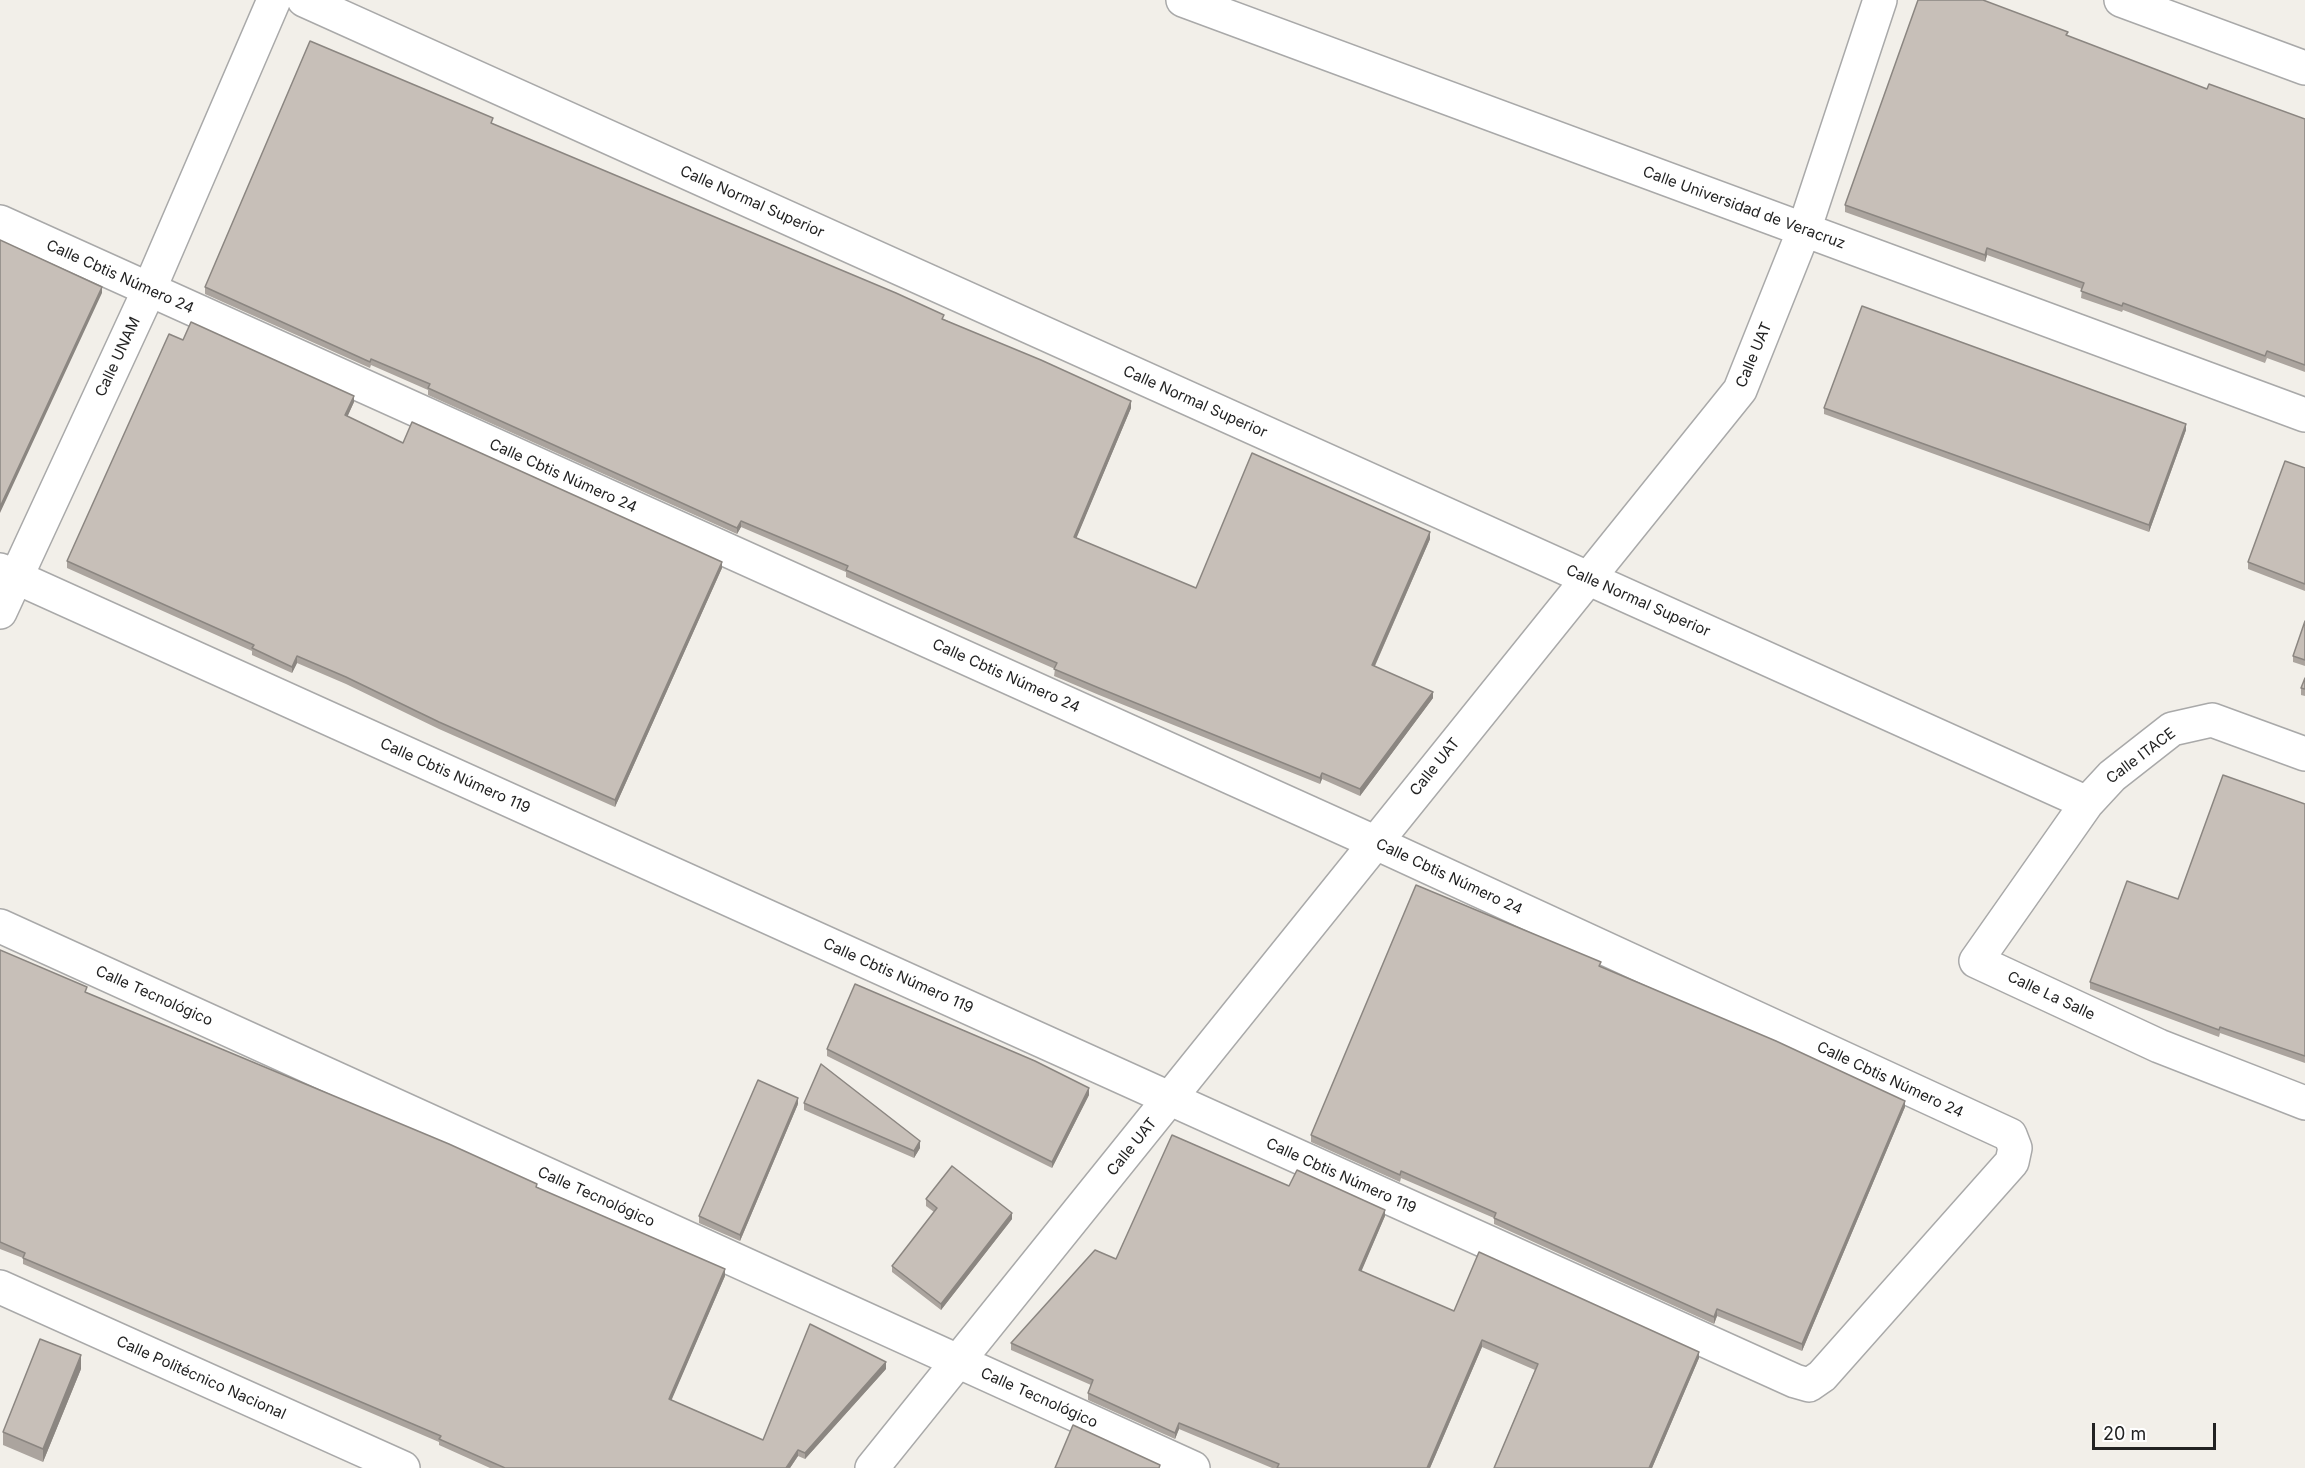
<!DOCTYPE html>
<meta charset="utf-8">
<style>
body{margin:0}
#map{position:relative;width:2305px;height:1468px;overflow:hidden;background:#f2efe9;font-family:Inter,sans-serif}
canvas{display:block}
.scale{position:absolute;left:2092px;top:1423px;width:124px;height:27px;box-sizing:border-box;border:3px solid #222;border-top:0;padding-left:8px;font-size:18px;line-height:21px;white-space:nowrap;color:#222;-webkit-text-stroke:4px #fff;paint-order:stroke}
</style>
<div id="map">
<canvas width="2305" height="1468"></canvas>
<div class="scale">20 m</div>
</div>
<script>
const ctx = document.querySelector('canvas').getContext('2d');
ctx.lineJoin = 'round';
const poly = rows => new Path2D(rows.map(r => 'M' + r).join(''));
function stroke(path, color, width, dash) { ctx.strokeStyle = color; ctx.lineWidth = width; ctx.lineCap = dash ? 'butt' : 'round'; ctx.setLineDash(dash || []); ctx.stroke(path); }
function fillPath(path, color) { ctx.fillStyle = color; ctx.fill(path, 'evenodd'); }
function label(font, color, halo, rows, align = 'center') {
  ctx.font = font + ' Inter,sans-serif'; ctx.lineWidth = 6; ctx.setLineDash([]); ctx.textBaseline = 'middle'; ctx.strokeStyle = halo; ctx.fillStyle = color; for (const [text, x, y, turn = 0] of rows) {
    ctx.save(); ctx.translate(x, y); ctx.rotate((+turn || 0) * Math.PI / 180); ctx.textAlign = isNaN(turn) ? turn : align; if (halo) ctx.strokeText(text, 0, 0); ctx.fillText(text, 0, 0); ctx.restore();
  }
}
const minor = poly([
 [304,0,2087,803],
 [1183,0,2305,415],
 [2121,0,2305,68],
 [0,222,1374,842,2010,1135,2015,1148,2012,1162,1822,1376,1809,1385,1795,1381,0,570],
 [0,612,149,290,274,0],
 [2305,754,2212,720,2172,729,2112,776,2087,803,1976,961,2159,1046,2305,1103],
 [0,926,1193,1468],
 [0,1287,403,1468],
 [872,1468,1740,390,1804,230,1880,0]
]);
stroke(minor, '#a9a9a9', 36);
stroke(minor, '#fff', 33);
fillPath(poly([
 [2068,36,2207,89,2305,119,2305,372,2267,358,2265,363,2123,310,2122,312,2081,298,2082,289,1987,255,1985,262,1845,212,1845,205],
 [493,124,944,319,1131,408,1076,538,1196,588,1430,539,1375,666,1433,698,1360,796,1322,779,1320,784,1099,695,1054,676,1055,669,846,577,846,572,741,527,737,534,428,395,428,390,371,365,370,368,205,294,205,287],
 [183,340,354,402,347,417,403,443,722,568,615,807,439,729,346,684,297,663,292,673,252,655,252,651,67,568,67,561],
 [1824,408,2186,430,2149,532,1824,414],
 [2305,468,2305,591,2248,569,2248,562],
 [2305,621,2305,666,2293,662,2293,656],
 [2305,678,2305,696,2301,695,2301,688],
 [2305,804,2305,1063,2220,1033,2219,1037,2090,989,2090,982,2178,899],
 [0,950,87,993,537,1187,725,1276,671,1400,763,1440,886,1369,805,1459,798,1456,790,1468,490,1468,439,1445,439,1442,23,1264,23,1258,0,1249],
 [1601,967,1905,1107,1802,1351,1717,1316,1714,1324,1494,1224,1494,1218,1401,1178,1400,1182,1311,1142,1311,1135],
 [827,1049,1089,1095,1052,1168,827,1056],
 [804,1103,920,1148,914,1158,804,1110],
 [798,1104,740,1241,699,1223,699,1216],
 [1289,1186,1385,1216,1361,1271,1454,1311,1699,1358,1652,1468,1494,1468,1535,1370,1482,1347,1430,1468,1272,1468,1179,1429,1175,1439,1088,1400,1088,1393,1091,1385,1011,1350,1011,1343,1116,1259],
 [926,1199,1012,1219,941,1310,892,1272,892,1266,934,1212,926,1206],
 [81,1369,43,1462,3,1445,3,1432]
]), '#aba49e');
fillPath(poly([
 [1987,248,1987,255,1985,262,1985,255],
 [102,287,102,293,0,513,0,507],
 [354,396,354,402,345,422,345,415],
 [1131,401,1131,408,1074,544,1074,537],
 [2186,424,2186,430,2149,532,2149,525],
 [741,521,741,527,737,534,737,528],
 [1430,532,1430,539,1372,672,1372,665],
 [722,562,722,568,615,807,615,800],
 [297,656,297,663,292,673,292,667],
 [1433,692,1433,698,1360,796,1360,789],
 [1322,773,1322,779,1320,784,1320,778],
 [1089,1088,1089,1095,1052,1168,1052,1162],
 [798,1098,798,1104,740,1241,740,1235],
 [1905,1101,1905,1107,1802,1351,1802,1344],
 [920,1141,920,1148,914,1158,914,1151],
 [1385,1210,1385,1216,1359,1277,1359,1270],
 [1012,1213,1012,1219,941,1310,941,1304],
 [725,1269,725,1276,669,1406,669,1399],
 [1717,1309,1717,1316,1714,1324,1714,1317],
 [1482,1340,1482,1347,1430,1468,1427,1468],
 [1699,1352,1699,1358,1652,1468,1649,1468],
 [81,1355,81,1369,43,1462,43,1449],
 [886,1362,886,1369,805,1459,805,1453],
 [1179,1423,1179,1429,1175,1439,1175,1433],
 [798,1450,798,1456,790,1468,786,1468]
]), '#8b8681');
const building = poly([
 [1918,0,1983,0,2068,32,2066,35,2207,89,2209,84,2305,119,2305,365,2267,351,2265,356,2123,303,2122,306,2081,291,2084,283,1987,248,1985,255,1845,205,1918,0],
 [310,41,493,118,491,123,896,293,944,315,942,319,1041,360,1131,401,1074,537,1196,588,1252,453,1430,532,1372,665,1433,692,1360,789,1322,773,1320,778,1099,688,1054,669,1057,663,846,570,848,566,741,521,737,528,428,388,430,384,371,359,370,362,205,287,310,41],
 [0,240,102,287,0,507,0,240],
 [1862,306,2186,424,2149,525,1824,408,1862,306],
 [191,322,354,396,345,415,403,443,412,422,722,562,615,800,439,722,346,677,297,656,292,667,252,648,254,645,67,561,169,334,183,340,191,322],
 [2285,461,2305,468,2305,584,2248,562,2285,461],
 [2305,621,2305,660,2293,656,2305,621],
 [2305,678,2305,689,2301,688,2305,678],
 [2223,775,2305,804,2305,1056,2220,1027,2219,1030,2090,982,2127,881,2178,899,2223,775],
 [1416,885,1601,962,1599,966,1776,1041,1905,1101,1802,1344,1717,1309,1714,1317,1494,1218,1496,1213,1401,1171,1400,1175,1311,1135,1416,885],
 [0,950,87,987,85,992,449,1144,537,1184,536,1187,725,1269,669,1399,763,1440,810,1324,886,1362,805,1453,798,1450,786,1468,505,1468,439,1439,441,1436,23,1258,25,1253,0,1242,0,950],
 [855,984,1035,1061,1089,1088,1052,1162,827,1049,855,984],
 [821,1064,920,1141,914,1151,804,1103,821,1064],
 [758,1080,798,1098,740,1235,699,1216,758,1080],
 [1172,1135,1289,1186,1297,1170,1385,1210,1359,1270,1454,1311,1479,1252,1699,1352,1649,1468,1494,1468,1538,1364,1482,1340,1427,1468,1277,1468,1279,1464,1179,1423,1175,1433,1088,1393,1093,1380,1011,1343,1095,1250,1116,1259,1172,1135],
 [952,1166,1012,1213,941,1304,892,1266,937,1208,926,1199,952,1166],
 [40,1339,81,1355,43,1449,3,1432,40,1339],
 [1073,1425,1160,1465,1159,1468,1055,1468,1073,1425]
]);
fillPath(building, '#c7bfb8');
stroke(building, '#8b8681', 1.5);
label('15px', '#222', '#fff', [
 ["Calle Normal Superior",752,202,24],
 ["Calle Universidad de Veracruz",1744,208,20],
 ["Calle Cbtis Número 24",120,277,24],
 ["Calle UAT",1754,355,-67],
 ["Calle UNAM",118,357,-65],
 ["Calle Normal Superior",1195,402,24],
 ["Calle Cbtis Número 24",563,476,24],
 ["Calle Normal Superior",1638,601,24],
 ["Calle Cbtis Número 24",1006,676,24],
 ["Calle ITACE",2141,756,-37],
 ["Calle UAT",1435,767,-51],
 ["Calle Cbtis Número 119",455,776,24],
 ["Calle Cbtis Número 24",1449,877,25],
 ["Calle Cbtis Número 119",898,976,24],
 ["Calle Tecnológico",154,996,24],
 ["Calle La Salle",2051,996,25],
 ["Calle Cbtis Número 24",1890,1080,25],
 ["Calle UAT",1132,1147,-51],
 ["Calle Cbtis Número 119",1341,1176,24],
 ["Calle Tecnológico",596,1197,24],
 ["Calle Politécnico Nacional",201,1378,24],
 ["Calle Tecnológico",1039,1398,24]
]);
</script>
